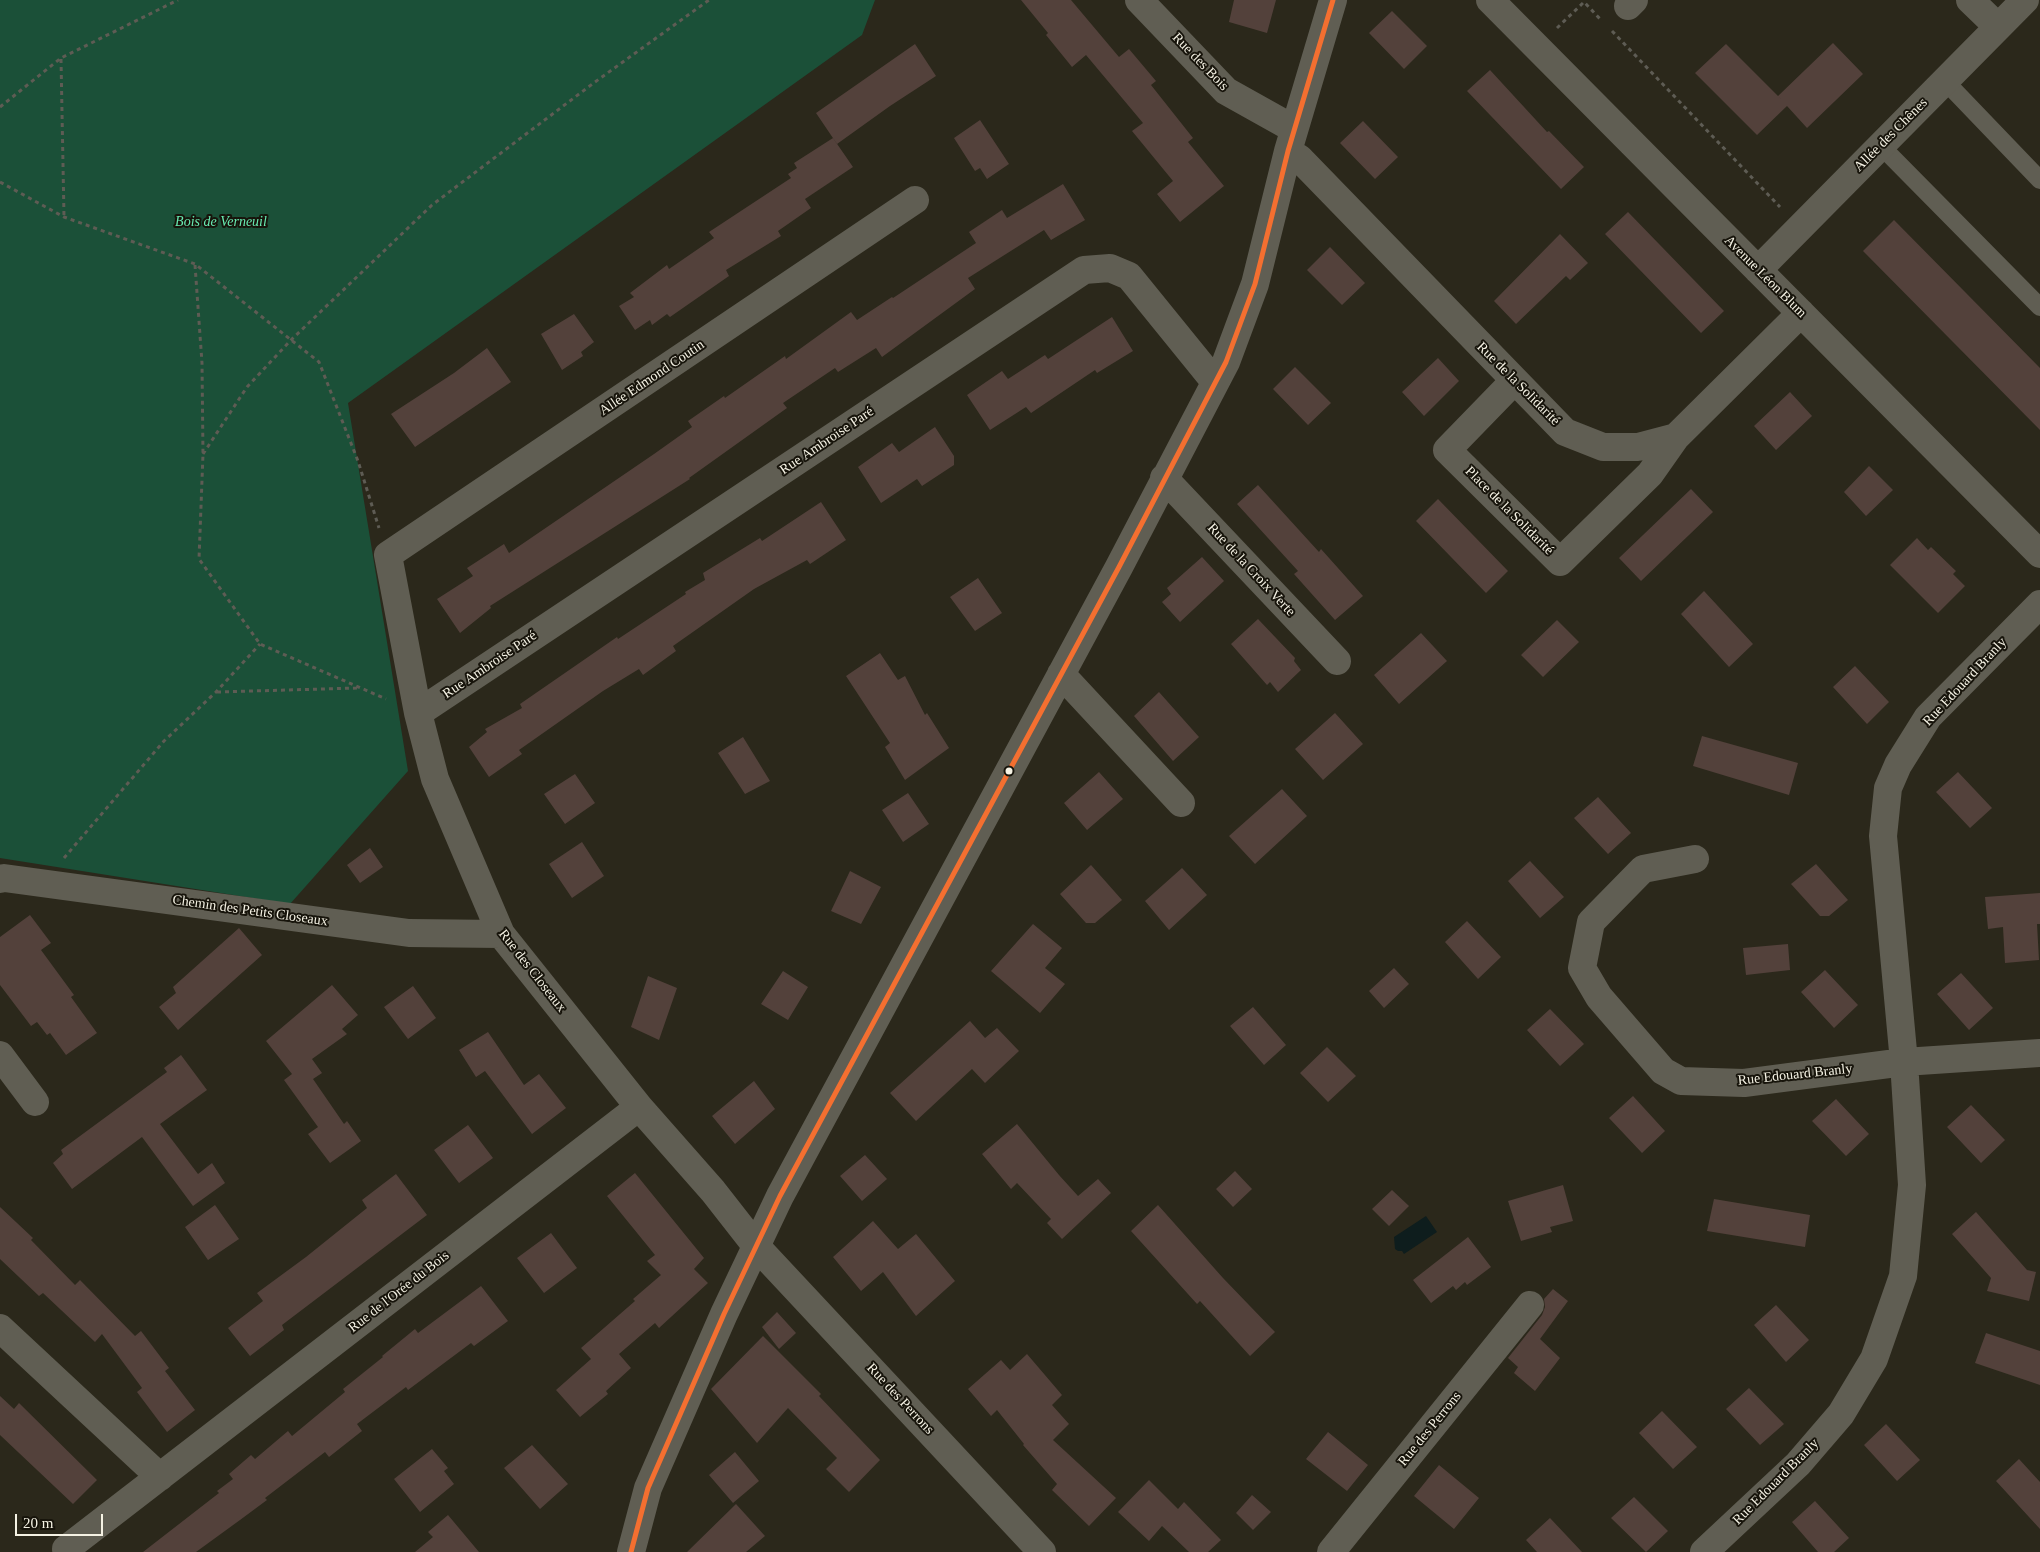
<!DOCTYPE html>
<meta charset="utf-8">
<style>
body{margin:0}
#map{position:relative;width:2040px;height:1552px;overflow:hidden;background:#2b281b;font-family:Georgia,serif}
canvas{display:block}
.scale{position:absolute;left:15px;top:1514px;width:88px;height:22px;box-sizing:border-box;border:2px solid #f5f2e4;border-top:0;padding-left:6px;font-size:15px;line-height:18px;white-space:nowrap;color:#f5f2e4;-webkit-text-stroke:4px #17140b;paint-order:stroke}
</style>
<div id="map">
<canvas width="2040" height="1552"></canvas>
<div class="scale">20 m</div>
</div>
<script>
const ctx = document.querySelector('canvas').getContext('2d');
ctx.lineJoin = 'round';
function fillPath(path, color) { ctx.fillStyle = color; ctx.fill(path, 'evenodd'); }
const poly = rows => new Path2D(rows.map(r => 'M' + r).join(''));
function stroke(path, color, width, dash) { ctx.strokeStyle = color; ctx.lineWidth = width; ctx.lineCap = dash ? 'butt' : 'round'; ctx.setLineDash(dash || []); ctx.stroke(path); }
function label(font, color, halo, rows, align = 'center') {
  ctx.font = font + ' Georgia,serif'; ctx.lineWidth = 4; ctx.setLineDash([]); ctx.textBaseline = 'middle'; ctx.strokeStyle = halo; ctx.fillStyle = color; for (const [text, x, y, turn = 0] of rows) {
    ctx.save(); ctx.translate(x, y); ctx.rotate((+turn || 0) * Math.PI / 180); ctx.textAlign = isNaN(turn) ? turn : align; if (halo) ctx.strokeText(text, 0, 0); ctx.fillText(text, 0, 0); ctx.restore();
  }
}
fillPath(poly([
 [0,0,875,0,862,35,348,403,408,771,290,904,0,858]
]), '#1b5038');
fillPath(poly([
 [1426,1216,1437,1232,1404,1254,1402,1251,1398,1251,1395,1249,1394,1237]
]), '#0e1d1d');
fillPath(poly([
 [1021,0,1071,0,1119,57,1129,49,1156,81,1151,85,1193,138,1188,142,1224,186,1180,222,1157,194,1173,181,1132,131,1143,123,1086,55,1072,67,1046,35,1048,33],
 [1234,0,1276,0,1267,33,1229,22],
 [1392,11,1427,46,1404,69,1369,33],
 [1833,43,1863,74,1807,128,1787,106,1757,135,1695,73,1726,44,1781,99,1778,96],
 [915,44,936,76,890,106,837,144,816,113],
 [1490,70,1547,132,1549,131,1584,167,1561,189,1467,91],
 [980,120,1009,164,987,179,980,168,975,171,954,138],
 [1363,121,1398,157,1375,179,1340,143],
 [833,138,853,167,805,199,811,208,778,231,781,236,726,270,729,276,670,317,667,314,652,325,650,320,635,330,619,306,634,297,630,293,667,265,669,269,714,238,709,232,791,178,788,174,797,168,794,163],
 [1063,184,1085,220,1051,240,1044,230,968,278,975,289,882,357,876,348,838,372,835,368,783,403,787,408,689,478,690,479,490,606,491,608,460,633,437,599,473,576,467,568,504,544,509,553,654,454,692,427,688,421,724,396,725,398,785,356,786,359,851,312,857,320,892,297,893,298,976,243,969,232,1002,210,1007,218],
 [1628,212,1724,311,1701,333,1605,234],
 [1894,220,2040,368,2040,430,1863,251],
 [1560,234,1588,263,1570,280,1566,276,1516,324,1494,301],
 [1330,247,1365,283,1342,305,1307,270],
 [574,314,594,342,581,352,583,356,562,370,541,334],
 [1112,317,1133,351,1097,373,1095,370,1031,413,1026,407,990,430,967,395,1002,371,1008,379,1045,355,1048,359],
 [487,348,511,382,415,447,391,414,454,373],
 [1438,358,1459,381,1424,416,1402,392],
 [1295,367,1331,403,1308,425,1273,389],
 [1790,392,1812,416,1776,450,1754,426],
 [935,427,954,456,954,465,922,486,917,479,881,503,858,467,892,443,899,452],
 [1869,466,1893,490,1866,516,1844,492],
 [1258,485,1319,552,1321,549,1363,596,1335,620,1294,574,1298,571,1237,504],
 [1691,489,1713,512,1641,581,1619,558],
 [1438,499,1508,571,1486,593,1416,521],
 [821,502,846,540,810,564,807,560,754,589,673,646,676,651,643,675,639,669,603,691,519,750,522,754,489,777,469,747,487,732,485,729,522,708,520,704,617,637,618,639,686,594,685,592,705,580,703,573,760,538,762,541],
 [1917,538,1928,550,1931,547,1956,571,1953,574,1965,586,1938,613,1890,565],
 [1202,557,1224,581,1180,622,1162,602,1171,594,1167,588],
 [978,578,1002,613,975,631,950,597],
 [1704,591,1753,644,1729,667,1681,614],
 [1258,619,1295,658,1294,661,1301,670,1278,692,1270,682,1267,685,1231,644],
 [1557,620,1579,642,1543,677,1521,655],
 [1421,633,1447,661,1399,704,1374,675],
 [880,653,898,680,905,676,925,715,927,713,949,748,905,780,885,747,890,743,846,676],
 [1855,666,1889,702,1867,724,1833,687],
 [1159,692,1199,737,1173,761,1134,716],
 [1335,713,1363,744,1323,780,1295,749],
 [1702,736,1798,763,1789,795,1693,766],
 [743,737,770,781,745,794,718,753],
 [1099,772,1123,799,1087,830,1064,803],
 [1958,772,1992,808,1970,828,1936,792],
 [575,774,595,803,565,824,544,794],
 [1282,789,1307,816,1255,864,1229,836],
 [908,793,929,824,903,842,882,810],
 [1598,797,1631,833,1608,854,1574,818],
 [582,842,604,876,572,898,549,864],
 [370,848,383,867,360,883,347,865],
 [1530,861,1564,897,1540,918,1508,881],
 [1816,864,1848,900,1829,916,1820,916,1791,884],
 [1091,865,1122,900,1095,923,1086,923,1060,894],
 [1182,868,1207,895,1169,930,1145,901],
 [850,871,881,887,861,924,831,911],
 [2040,893,2040,924,2037,924,2039,960,2005,963,2003,927,1988,929,1985,897],
 [30,915,51,943,41,950,74,995,71,997,97,1033,66,1055,50,1033,47,1035,37,1022,31,1026,0,985,0,937],
 [1467,921,1501,957,1478,979,1445,942],
 [1033,924,1062,948,1045,968,1065,984,1040,1013,991,971],
 [239,928,262,955,178,1030,159,1007,176,993,173,987],
 [1788,944,1790,970,1746,975,1743,948],
 [1394,968,1409,984,1384,1008,1369,991],
 [1825,970,1858,1005,1834,1028,1801,992],
 [783,971,808,987,788,1020,761,1004],
 [1961,973,1993,1008,1969,1030,1937,994],
 [648,976,677,988,659,1040,631,1027],
 [332,985,358,1015,342,1029,347,1034,312,1059,322,1073,313,1079,344,1124,347,1121,361,1141,330,1163,308,1134,318,1127,284,1080,292,1074,266,1041],
 [413,986,436,1018,408,1039,384,1007],
 [1253,1007,1286,1045,1264,1065,1230,1026],
 [1550,1009,1584,1044,1560,1066,1527,1030],
 [970,1021,985,1038,997,1028,1019,1051,985,1083,972,1069,916,1121,890,1093],
 [488,1032,524,1085,539,1074,566,1108,532,1134,485,1071,476,1077,459,1050],
 [1327,1047,1356,1076,1328,1102,1300,1073],
 [181,1055,207,1090,160,1124,198,1174,212,1163,225,1183,193,1206,142,1137,72,1189,53,1163,63,1154,61,1150,167,1072,164,1068],
 [754,1081,775,1109,735,1144,712,1116],
 [1633,1096,1665,1131,1642,1153,1609,1118],
 [1836,1099,1869,1134,1846,1156,1812,1121],
 [1971,1105,2005,1140,1981,1163,1947,1127],
 [1017,1124,1059,1175,1078,1196,1098,1179,1111,1193,1062,1239,1047,1223,1051,1219,1017,1183,1011,1189,982,1154],
 [468,1125,493,1158,459,1183,434,1150],
 [865,1155,887,1179,862,1201,840,1176],
 [1235,1171,1252,1189,1233,1207,1216,1189],
 [635,1173,704,1258,694,1269,708,1283,659,1328,655,1323,619,1354,631,1368,606,1391,608,1394,580,1417,556,1390,591,1359,581,1348,635,1301,633,1299,661,1275,647,1261,655,1255,607,1196],
 [396,1174,427,1215,282,1325,284,1330,250,1356,228,1328,263,1301,257,1293,306,1257,367,1208,362,1200],
 [1563,1185,1573,1221,1550,1227,1552,1232,1521,1241,1508,1201],
 [1392,1190,1409,1206,1389,1226,1372,1209],
 [1714,1199,1810,1215,1805,1247,1707,1231],
 [215,1205,239,1239,208,1260,185,1227],
 [1158,1205,1223,1278,1275,1332,1250,1356,1200,1301,1197,1304,1131,1231],
 [0,1207,33,1238,31,1240,75,1285,80,1280,135,1336,141,1331,169,1368,165,1371,195,1410,167,1432,137,1392,142,1388,102,1334,95,1342,43,1293,39,1296,0,1259],
 [1976,1212,2027,1270,2036,1272,2029,1301,1987,1291,1991,1278,1952,1234],
 [873,1221,898,1249,916,1234,955,1281,916,1316,883,1272,861,1291,833,1257],
 [551,1233,577,1268,544,1293,517,1258],
 [1468,1237,1491,1267,1467,1285,1465,1282,1456,1290,1453,1286,1431,1303,1413,1280],
 [481,1286,508,1321,474,1346,471,1343,408,1390,406,1387,357,1424,362,1431,329,1457,325,1452,265,1498,267,1500,240,1520,196,1552,143,1552,219,1493,217,1491,233,1479,229,1474,251,1455,255,1459,288,1431,292,1436,345,1392,343,1389,383,1357,382,1356,415,1329,418,1333],
 [1553,1289,1568,1301,1540,1339,1560,1358,1535,1391,1514,1373,1518,1367,1508,1358,1542,1315,1545,1307,1544,1299],
 [1776,1305,1809,1340,1786,1362,1754,1325],
 [777,1312,796,1333,779,1349,762,1327],
 [1986,1333,2040,1351,2040,1385,1975,1363],
 [763,1336,821,1394,819,1396,880,1460,849,1492,826,1469,837,1458,788,1408,757,1443,711,1389],
 [1027,1354,1062,1395,1052,1405,1069,1424,1053,1440,1116,1498,1089,1526,1052,1490,1057,1484,1023,1445,1024,1444,997,1410,991,1416,968,1389,1001,1360,1010,1370],
 [1749,1388,1784,1424,1760,1445,1726,1409],
 [0,1396,14,1409,19,1403,97,1480,73,1504,0,1435],
 [1662,1411,1697,1447,1673,1469,1639,1433],
 [1886,1424,1920,1460,1897,1481,1864,1445],
 [1328,1432,1368,1465,1347,1491,1306,1459],
 [532,1445,568,1484,540,1509,504,1468],
 [432,1449,448,1468,444,1471,454,1484,420,1512,394,1479],
 [735,1452,759,1481,733,1503,709,1475],
 [2019,1459,2040,1482,2040,1529,1996,1481],
 [1439,1465,1479,1498,1454,1529,1414,1496],
 [1149,1480,1178,1509,1184,1502,1221,1540,1208,1552,1189,1552,1162,1526,1149,1541,1118,1512],
 [1252,1495,1271,1512,1253,1530,1236,1513],
 [1634,1497,1668,1531,1646,1552,1611,1518],
 [1815,1501,1849,1538,1834,1552,1818,1552,1792,1522],
 [736,1504,765,1536,746,1552,687,1552],
 [448,1515,479,1552,415,1552,433,1537,428,1532],
 [1550,1518,1582,1552,1537,1552,1526,1540]
]), '#53413b');
stroke(poly([
 [1557,28,1584,2,1602,21],
 [1612,31,1780,207],
 [61,59,64,217],
 [0,107,61,58,178,0],
 [0,182,64,217,195,264,319,362,358,461,379,528],
 [195,265,202,363,203,454,199,559,260,644,386,699],
 [203,454,247,387,291,340,432,205,595,82,709,0],
 [217,692,358,688],
 [64,858,164,741,216,692,260,644]
]), '#5e5c54', 3, [4, 4]);
stroke(poly([
 [1945,81,2040,180],
 [1881,146,2040,307]
]), '#605e53', 18);
stroke(poly([
 [1139,0,1226,91,1294,129],
 [1490,0,2040,554],
 [1970,0,1998,27],
 [1628,6,1634,0],
 [1288,151,1300,159,1565,432,1603,447,1638,447,1676,437,1801,313],
 [915,200,388,555,418,713,435,779,501,934,639,1107,713,1191,756,1246,1042,1552],
 [1758,270,2025,0],
 [1514,381,1447,450,1560,562,1650,474,1676,437],
 [1164,478,1337,661],
 [1061,674,1181,803],
 [418,713,1084,270,1110,268,1129,276,1215,382],
 [1695,859,1643,869,1591,922,1582,968,1599,997,1663,1071,1681,1081,1744,1083,1904,1062,2040,1053],
 [0,879,4,878,409,933,501,934],
 [0,1055,35,1102],
 [0,1328,160,1477],
 [69,1552,66,1549,639,1107],
 [631,1552,648,1488,724,1314,780,1196,1119,567,1226,362,1255,284,1288,151,1333,0],
 [1331,1552,1530,1305],
 [1704,1552,1798,1464,1841,1414,1874,1359,1903,1276,1912,1185,1904,1062,1883,836,1888,788,1898,765,1928,717,2040,604]
]), '#605e53', 28);
stroke(poly([
 [631,1552,648,1488,724,1314,780,1196,1119,567,1226,362,1255,284,1288,151,1333,0]
]), '#f46f30', 5);
for (const [x, y, r, color] of [
 [1009,771,4.5,"#f5f2e4"]
]) { const dot = new Path2D(); dot.arc(x, y, r, 0, 2 * Math.PI); ctx.fillStyle = color; ctx.fill(dot); stroke(dot, '#17140b', 2); }
label('14px', '#f5f2e4', '#17140b', [
 ["Rue des Bois",1200,62,46],
 ["Allée des Chênes",1891,135,-45],
 ["Avenue Léon Blum",1765,277,45],
 ["Allée Edmond Coutin",652,378,-34],
 ["Rue de la Solidarité",1518,384,45],
 ["Rue Ambroise Paré",827,441,-34],
 ["Place de la Solidarité",1509,511,45],
 ["Rue de la Croix Verte",1251,570,47],
 ["Rue Ambroise Paré",490,665,-34],
 ["Rue Edouard Branly",1965,682,-47],
 ["Chemin des Petits Closeaux",250,911,8],
 ["Rue des Closeaux",532,971,52],
 ["Rue Edouard Branly",1795,1075,-6],
 ["Rue de l'Orée du Bois",399,1292,-38],
 ["Rue des Perrons",900,1399,47],
 ["Rue des Perrons",1430,1429,-51],
 ["Rue Edouard Branly",1776,1482,-45]
]);
label('italic 14px', '#68ebb2', '#17140b', [
 ["Bois de Verneuil",221,222]
]);
</script>
